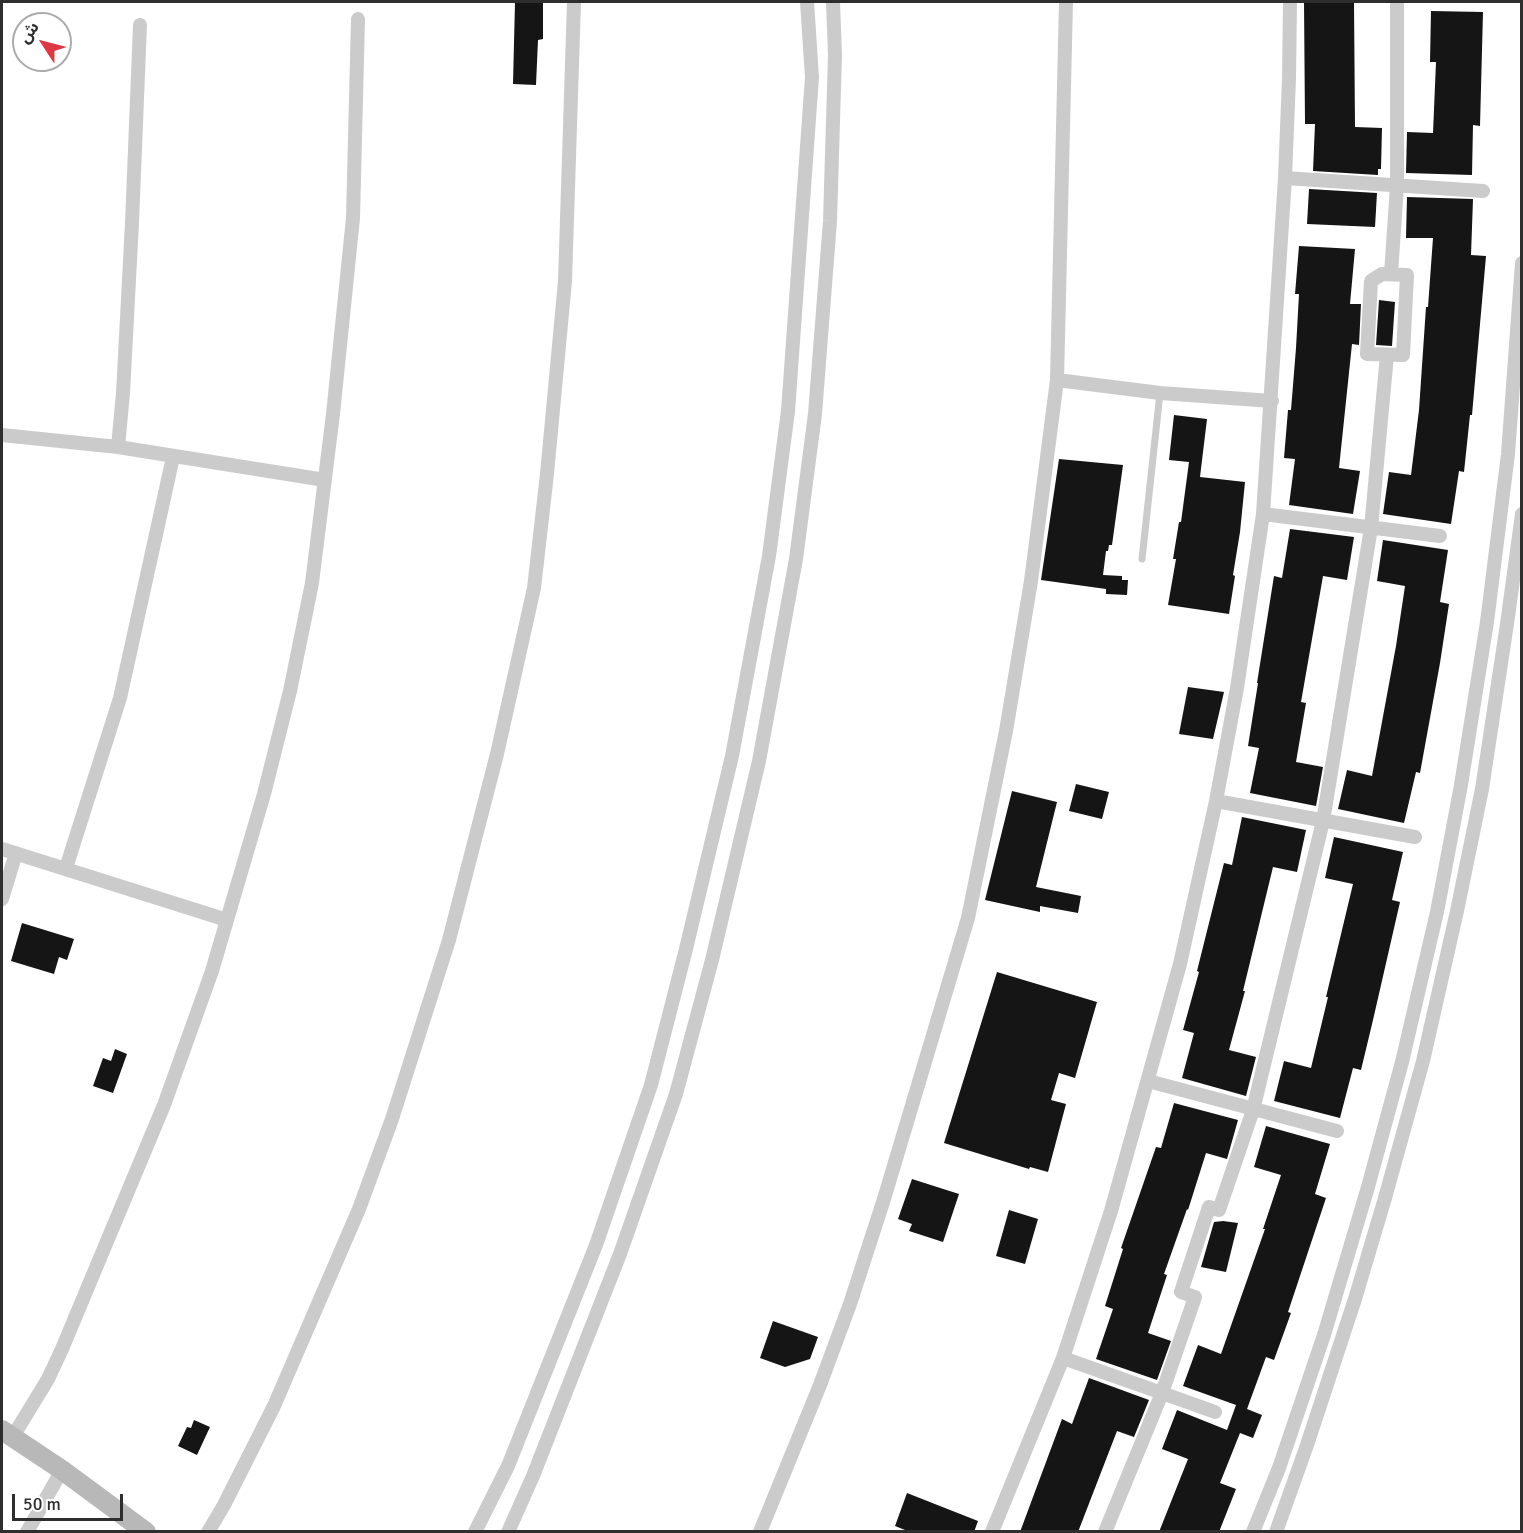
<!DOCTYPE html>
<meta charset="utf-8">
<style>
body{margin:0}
#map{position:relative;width:1523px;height:1533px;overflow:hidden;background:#fff;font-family:Signika,"Noto Sans Arabic",sans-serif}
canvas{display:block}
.frame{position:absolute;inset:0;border:3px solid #2e2e2e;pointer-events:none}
.north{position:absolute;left:12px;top:12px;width:60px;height:60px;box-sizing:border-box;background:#fff;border:2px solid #ababab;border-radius:50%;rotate:306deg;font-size:16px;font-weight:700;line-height:24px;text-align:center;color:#2e2e2e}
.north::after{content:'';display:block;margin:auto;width:21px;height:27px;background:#dd3844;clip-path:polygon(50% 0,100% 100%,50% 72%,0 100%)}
.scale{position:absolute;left:12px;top:1494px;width:111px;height:27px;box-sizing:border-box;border:3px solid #2e2e2e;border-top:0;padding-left:8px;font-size:18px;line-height:21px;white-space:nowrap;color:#2e2e2e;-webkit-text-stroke:4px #fff;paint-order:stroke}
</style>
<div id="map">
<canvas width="1523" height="1533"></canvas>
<div class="frame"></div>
<div class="north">ش</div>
<div class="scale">50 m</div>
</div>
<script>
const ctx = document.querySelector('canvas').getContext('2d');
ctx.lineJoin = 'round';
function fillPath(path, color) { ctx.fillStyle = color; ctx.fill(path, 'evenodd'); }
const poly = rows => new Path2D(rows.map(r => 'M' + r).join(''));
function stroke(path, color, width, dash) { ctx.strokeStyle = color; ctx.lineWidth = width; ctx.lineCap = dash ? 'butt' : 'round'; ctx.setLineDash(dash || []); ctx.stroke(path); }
fillPath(poly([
 [515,2,543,2,543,39,538,40,536,85,513,84],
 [1304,2,1354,2,1355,127,1382,128,1381,169,1378,169,1378,175,1313,171,1315,124,1305,124],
 [1431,11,1483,12,1480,126,1473,125,1472,175,1406,173,1407,132,1433,133,1436,62,1430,62],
 [1309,189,1377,193,1375,227,1307,224],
 [1407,197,1473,199,1471,255,1486,256,1472,415,1470,415,1464,472,1459,471,1451,524,1383,514,1389,472,1411,475,1419,410,1426,307,1428,307,1433,238,1406,238],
 [1299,246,1355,249,1350,304,1361,304,1359,345,1352,344,1339,468,1360,471,1353,514,1289,505,1295,459,1284,458,1288,410,1291,410,1296,348,1299,294,1295,294],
 [1379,300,1395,302,1392,346,1376,345],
 [1174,415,1207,419,1200,477,1245,482,1240,532,1233,575,1235,576,1229,614,1168,605,1176,559,1173,559,1179,522,1181,522,1189,462,1169,460],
 [1059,459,1123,465,1112,545,1109,545,1108,551,1106,551,1103,575,1122,576,1122,580,1128,580,1127,595,1106,594,1106,589,1041,580],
 [1290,529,1354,537,1347,580,1323,576,1301,702,1306,703,1296,762,1323,767,1316,806,1250,793,1259,748,1248,746,1258,683,1257,683,1274,576,1282,578],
 [1383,540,1448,550,1440,602,1449,604,1440,663,1420,773,1416,772,1404,823,1338,809,1347,770,1372,776,1396,646,1405,586,1377,581],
 [1188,687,1224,692,1213,739,1179,734],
 [1076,784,1109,792,1102,819,1069,811],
 [1012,791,1057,802,1036,887,1081,896,1078,913,1040,906,1040,912,985,900],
 [1242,817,1306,830,1297,872,1273,867,1243,991,1245,991,1229,1050,1256,1057,1246,1096,1182,1078,1194,1033,1183,1030,1199,972,1197,971,1224,863,1232,865],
 [1334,837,1403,852,1392,900,1400,902,1373,1020,1361,1070,1353,1068,1340,1118,1274,1101,1284,1061,1311,1068,1328,997,1326,997,1353,884,1325,878],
 [22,923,74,939,67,960,59,957,54,974,11,961],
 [997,972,1097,1002,1075,1078,1059,1073,1051,1100,1066,1104,1048,1172,1030,1167,1029,1169,944,1143],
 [115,1049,127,1054,113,1093,93,1086,103,1058,111,1061],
 [1174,1103,1238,1120,1227,1159,1206,1153,1188,1210,1187,1209,1164,1274,1167,1275,1148,1333,1171,1341,1157,1380,1096,1359,1113,1309,1105,1306,1123,1249,1121,1248,1156,1147,1161,1148],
 [1266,1126,1330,1144,1315,1194,1326,1198,1288,1312,1291,1313,1274,1360,1266,1357,1247,1409,1262,1415,1253,1438,1240,1433,1220,1483,1236,1489,1219,1532,1159,1532,1188,1459,1162,1449,1177,1410,1227,1430,1236,1405,1183,1386,1198,1345,1221,1354,1265,1229,1263,1229,1281,1175,1254,1167],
 [912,1179,959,1194,943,1242,909,1231,912,1224,898,1219],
 [1009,1210,1038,1219,1025,1264,996,1256],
 [1223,1221,1238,1223,1226,1272,1201,1267,1214,1222],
 [773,1321,818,1337,810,1359,785,1367,760,1358],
 [1089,1378,1149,1400,1134,1437,1117,1431,1078,1532,1020,1532,1062,1419,1072,1424],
 [194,1420,210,1427,197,1455,178,1446,187,1427,191,1428],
 [907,1493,978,1521,974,1532,910,1532,895,1526]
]), '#151515');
stroke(poly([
 [1142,559,1160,393]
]), '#cbcbcb', 7);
stroke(poly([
 [1285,178,1483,191],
 [1382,274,1407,275,1403,355,1367,354,1371,281,1382,274],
 [1391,274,1397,186,1397,2],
 [1057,380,1160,393,1272,401],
 [2,435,118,447,325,480],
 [118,447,123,393,132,223,140,25],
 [1263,514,1440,536],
 [1216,801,1415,837],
 [2,849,227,920],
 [66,868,120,698,173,457],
 [2,899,16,853],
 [1148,1081,1337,1131],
 [1063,1358,1162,1393,1105,1532],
 [1215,1412,1162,1393,1195,1297,1181,1292,1209,1207,1219,1210,1253,1110,1323,821,1371,528,1387,355],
 [12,1438,48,1379,62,1349,164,1105,212,971,264,794,290,691,312,583,333,414,353,218,358,19],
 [27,1532,62,1470],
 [208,1532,224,1505,274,1406,359,1209,392,1119,449,940,497,754,534,588,547,474,565,281,574,2],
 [475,1532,508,1466,596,1245,651,1085,685,953,732,756,769,556,788,411,812,77,807,2],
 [508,1532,533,1476,620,1254,676,1094,712,960,759,761,796,559,815,414,830,221,835,55,833,2],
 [760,1532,820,1385,850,1304,884,1199,968,918,1006,731,1031,581,1057,380,1066,2],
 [992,1532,1063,1358,1111,1211,1180,964,1216,801,1237,688,1263,514,1285,178,1289,78,1290,2],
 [1253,1532,1279,1468,1324,1335,1368,1187,1402,1062,1437,912,1461,785,1487,622,1508,454,1522,263],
 [1276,1532,1307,1445,1355,1299,1385,1198,1423,1061,1457,911,1482,789,1507,624,1522,514]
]), '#cbcbcb', 14);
stroke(poly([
 [2,1430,62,1470,146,1532]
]), '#b8b8b8', 20);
</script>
